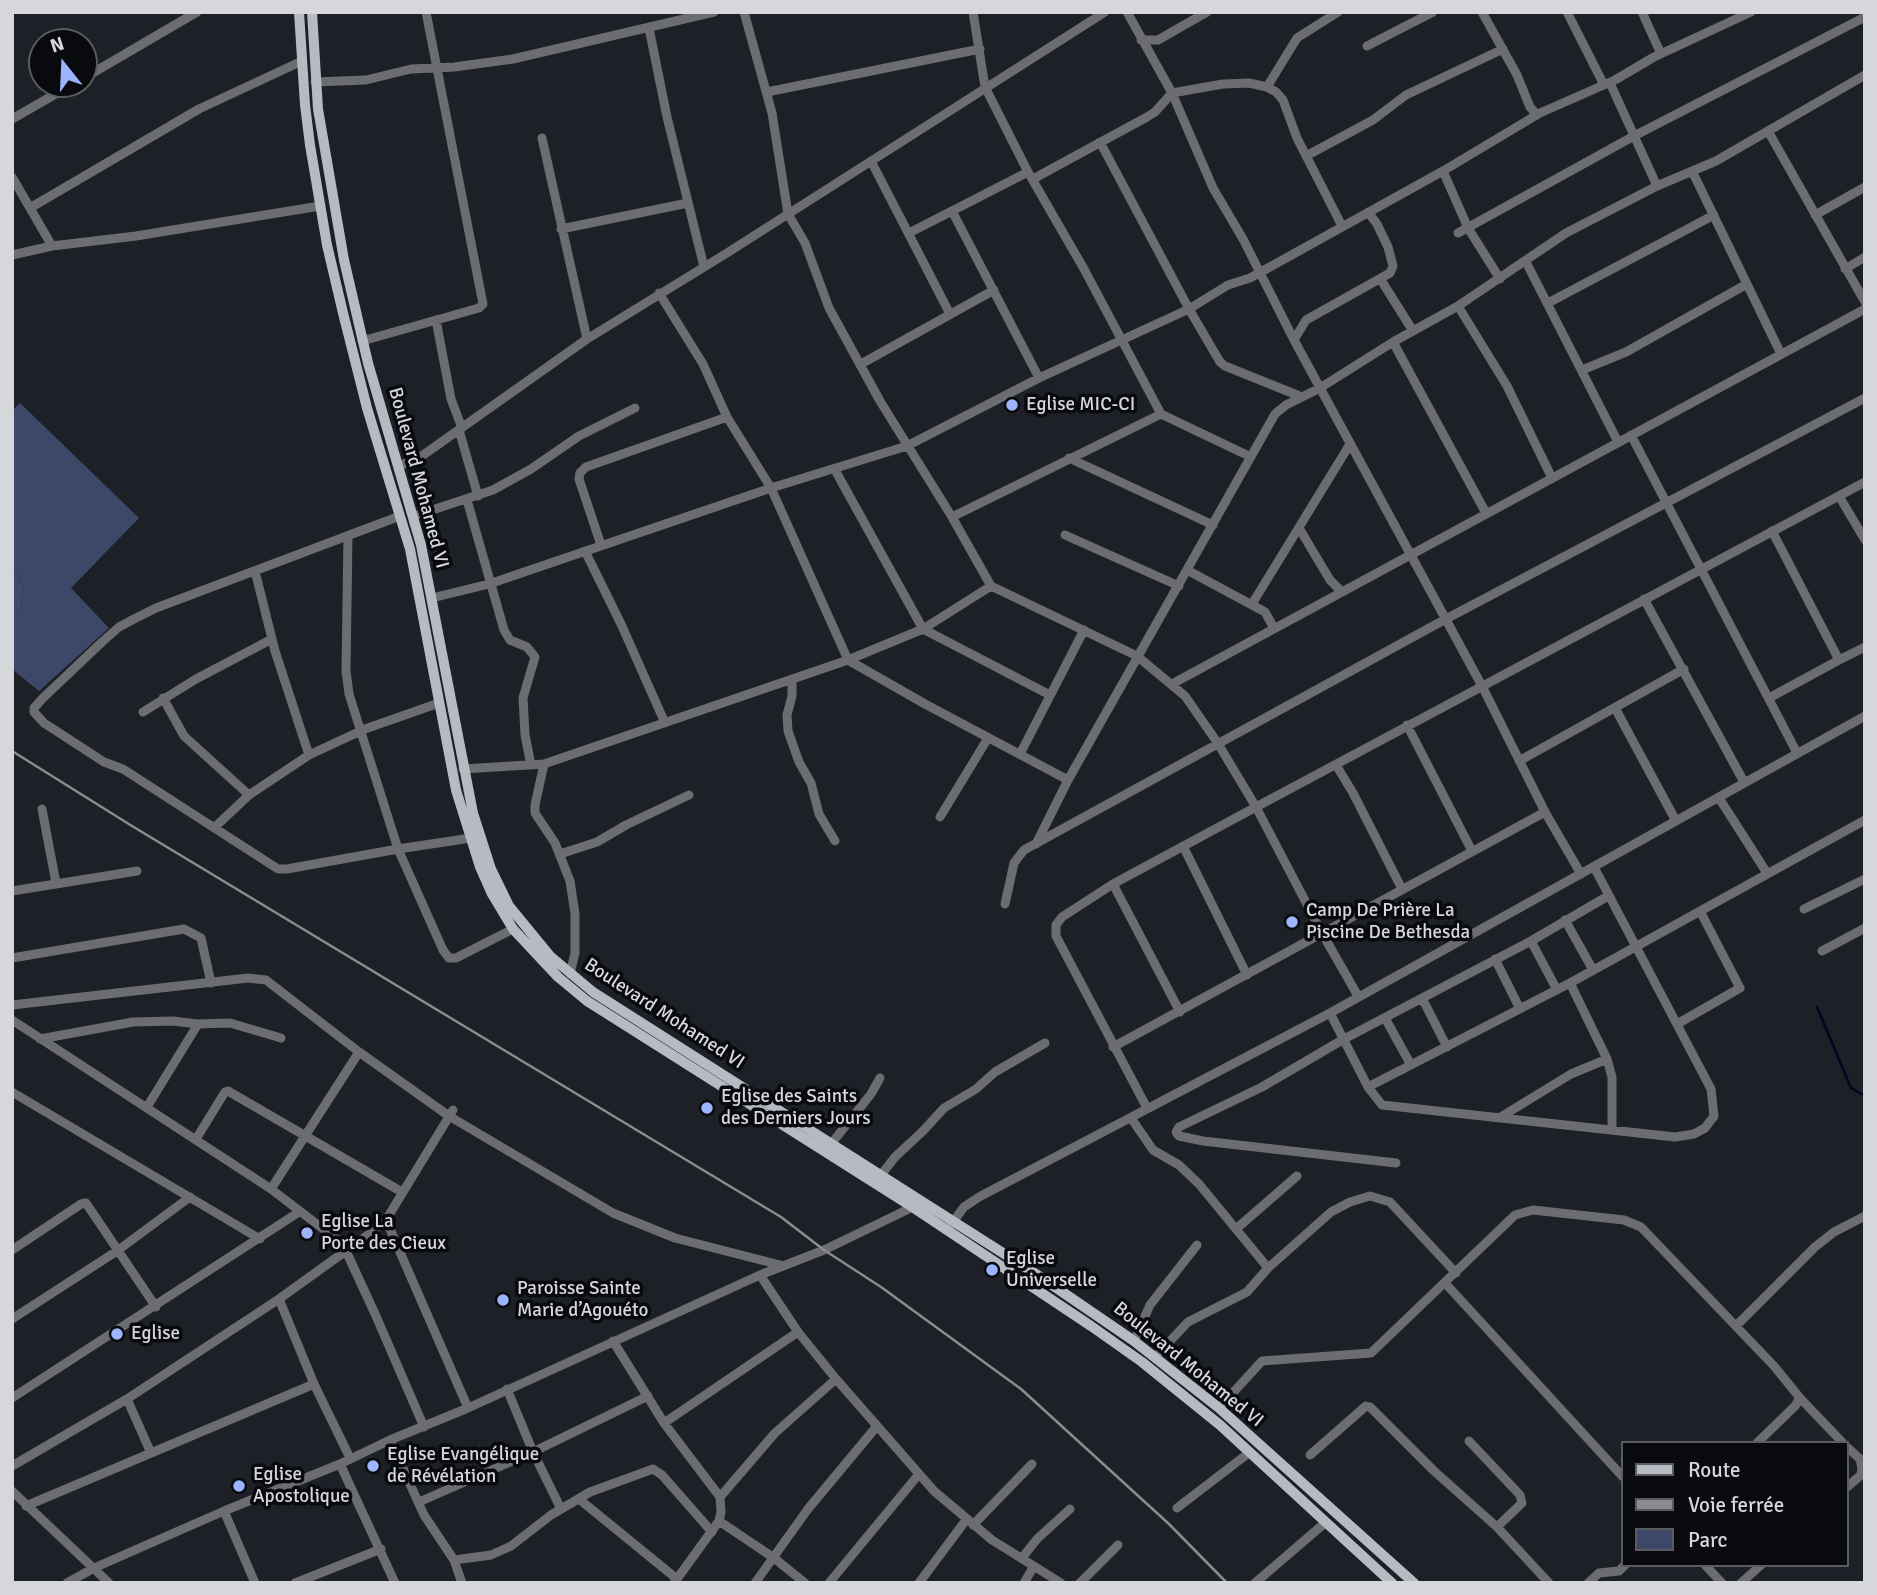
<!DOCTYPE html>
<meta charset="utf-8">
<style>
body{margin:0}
#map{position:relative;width:1877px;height:1595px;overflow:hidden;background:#1e2027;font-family:Signika,sans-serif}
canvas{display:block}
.frame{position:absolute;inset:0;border:14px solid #d5d7db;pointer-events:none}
.legend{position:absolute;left:1621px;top:1441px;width:228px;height:126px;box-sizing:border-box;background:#090a0d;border:2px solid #5b5c5f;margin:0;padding:9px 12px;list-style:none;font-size:21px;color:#d5d7db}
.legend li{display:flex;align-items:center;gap:14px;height:35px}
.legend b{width:35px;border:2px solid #5b5c5f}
.north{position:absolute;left:28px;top:28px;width:70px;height:70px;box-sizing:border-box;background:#090a0d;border:2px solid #5b5c5f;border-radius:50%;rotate:342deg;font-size:19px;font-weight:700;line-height:28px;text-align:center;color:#d5d7db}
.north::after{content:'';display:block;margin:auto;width:24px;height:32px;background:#9cb4fd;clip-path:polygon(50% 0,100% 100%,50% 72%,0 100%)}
</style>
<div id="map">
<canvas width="1877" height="1595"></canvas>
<div class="frame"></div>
<ul class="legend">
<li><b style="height:9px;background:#b7bac2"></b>Route</li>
<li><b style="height:9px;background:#8a8c91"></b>Voie ferrée</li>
<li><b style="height:19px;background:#3d4868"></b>Parc</li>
</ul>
<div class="north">N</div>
</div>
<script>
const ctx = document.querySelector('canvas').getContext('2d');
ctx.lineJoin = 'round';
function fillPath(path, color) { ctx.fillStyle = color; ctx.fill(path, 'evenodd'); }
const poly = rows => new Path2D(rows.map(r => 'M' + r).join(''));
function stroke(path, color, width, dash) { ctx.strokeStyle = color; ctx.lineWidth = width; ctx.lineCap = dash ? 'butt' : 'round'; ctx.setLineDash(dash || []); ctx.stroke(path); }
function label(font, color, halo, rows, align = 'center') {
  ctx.font = font + ' Signika,sans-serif'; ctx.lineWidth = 7; ctx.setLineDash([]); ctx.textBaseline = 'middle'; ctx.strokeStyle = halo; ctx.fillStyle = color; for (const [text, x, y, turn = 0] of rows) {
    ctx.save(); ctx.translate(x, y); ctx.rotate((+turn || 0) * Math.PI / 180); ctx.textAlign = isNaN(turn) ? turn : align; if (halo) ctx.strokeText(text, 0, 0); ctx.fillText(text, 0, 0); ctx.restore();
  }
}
fillPath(poly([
 [20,403,139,518,71,588,109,628,39,691,12,669,12,618,21,609,23,586,12,568,12,411]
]), '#3d4868');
fillPath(poly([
 [12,568,23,586,21,609,12,618]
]), '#3d496f');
stroke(poly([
 [1817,1007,1851,1088,1865,1096]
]), '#020422', 2.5);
stroke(poly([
 [744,12,772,113,788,214,805,243,829,308,880,401,952,517,991,586,1137,656,1185,696,1217,742,1256,807,1322,933,1358,996],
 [973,12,985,87,1028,172,1084,269,1161,414,1251,457],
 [1127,12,1172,93,1213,188,1243,239,1294,340,1482,686,1545,812,1581,874],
 [1482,12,1517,75,1530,107,1537,115],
 [1567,12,1604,85],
 [1642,12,1661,54],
 [649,28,667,117,704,267],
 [1141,40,1158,40,1207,12],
 [1367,46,1433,12],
 [84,78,197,12],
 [315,82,366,80,411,69,454,67,513,59,714,12],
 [1610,83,1657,186],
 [1267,87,1297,38,1338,12],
 [767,92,980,49],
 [12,119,73,84],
 [1768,131,1865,302],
 [542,138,587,339],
 [1100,142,1189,309,1220,362,1225,366,1302,397],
 [1306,156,1373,120,1406,95,1503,49],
 [871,161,950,314],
 [1443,171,1468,228,1500,279],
 [1692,171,1781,354],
 [12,177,52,246],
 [1033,179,1147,117,1155,112,1172,93,1223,84,1249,83,1267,87,1276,92,1283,100,1297,138,1342,226],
 [30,208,199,109,302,61],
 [952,211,1039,378],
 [1815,215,1865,187],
 [561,229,688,203],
 [909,233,1028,172],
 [1458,233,1634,136,1865,17],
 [12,255,52,246,136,236,320,206],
 [1526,262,1618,442],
 [1845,269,1865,257],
 [1381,280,1413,331],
 [659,293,703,364,727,417,771,488,848,660,925,704,1068,780],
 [1548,303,1714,215],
 [1458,306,1507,386,1552,478],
 [436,320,451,399,462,428],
 [1294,340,1306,320,1390,273,1393,266,1388,247,1377,224,1368,212],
 [362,341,479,308,483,304,426,12],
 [1393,342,1486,513],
 [861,364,994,290],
 [1582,370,1626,352,1747,284],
 [459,430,478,496],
 [1631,435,1797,753],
 [1069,458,1213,525],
 [399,466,419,458,587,339,727,253,1105,12],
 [835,470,923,629,1050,695],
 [1839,496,1865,540],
 [467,500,504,630,510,640,527,647,535,657,523,698,525,735,531,765],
 [400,516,156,608,136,618,119,627,102,642,43,698,34,708,34,712,44,723,104,762,123,769,278,869,287,869,398,849,471,838],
 [414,516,493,490,531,469,579,436,635,408],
 [952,517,1161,414],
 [1299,528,1330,580,1342,592],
 [1772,531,1839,660,1865,647],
 [1065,535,1179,586],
 [348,536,346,671,349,694,398,849,443,950,449,958,456,958,513,929],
 [601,545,579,479,580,473,586,467,727,417],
 [585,551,621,624,665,723],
 [1187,570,1265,612,1274,628],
 [255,571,275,651,309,755],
 [432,598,489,584,771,488,907,446,1039,378,1189,309,1228,285,1250,278,1443,171,1540,113,1615,80,1654,57,1751,12],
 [1644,599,1744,782],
 [1252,604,1350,444],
 [792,679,792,696,787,715,788,731,799,762,811,783,819,814,835,841],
 [1172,684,1865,309],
 [163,698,184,736,249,795],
 [1769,698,1839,660],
 [1615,708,1676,821],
 [143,712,196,679,272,639],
 [1407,725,1472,851],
 [1020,754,1084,630],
 [1519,761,1684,669],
 [544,764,535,805,535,813,555,843,570,881,575,914,575,953,570,974],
 [1336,765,1353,793,1402,889],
 [463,769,544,764,848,660,923,629,991,586],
 [1719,798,1767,873],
 [42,809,56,883],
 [940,817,988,738],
 [215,827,249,795,309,755,365,729,439,703],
 [1036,844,1068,780,1275,414,1286,405,1320,388,1393,342,1458,306,1566,233,1657,186,1716,161,1865,75],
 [1183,846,1247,975],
 [560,854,597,842,626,825,689,795],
 [1113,884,1180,1012],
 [12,891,137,871],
 [1005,904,1014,863,1024,850,1444,620,1865,398],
 [1804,909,1865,879],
 [1565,920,1593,970],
 [1531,941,1557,990],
 [1822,951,1865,928],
 [12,958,184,929,201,938,211,983],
 [1495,959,1520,1009],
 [1570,983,1607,1059],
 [1422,998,1447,1047],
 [12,1005,248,978,266,980,359,1052,449,1116,613,1213,675,1238,784,1266],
 [1330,1013,1368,1087,1382,1105,1675,1137,1694,1134,1705,1128,1714,1116,1711,1089,1594,867],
 [1385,1018,1411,1065],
 [12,1020,271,1189,339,1241,346,1251,376,1316,424,1427],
 [198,1024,230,1023,281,1038],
 [1677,1024,1740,988,1700,911],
 [40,1039,133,1022,173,1021,198,1024,147,1107],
 [1113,1047,1545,812],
 [1368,1087,1570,983,1865,820],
 [12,1092,260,1239],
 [1147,1108,1056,936,1056,925,1062,917,1113,884,1256,807,1865,482],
 [1131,1118,1153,1150,1179,1165,1199,1184,1268,1268],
 [1499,1118,1571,1074,1607,1059,1612,1077,1612,1130],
 [196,1139,225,1092,228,1091,402,1192],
 [831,1144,871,1094,880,1078],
 [1396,1163,1203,1141,1179,1136,1176,1132,1179,1127,1262,1087,1344,1039,1531,941,1608,896],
 [881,1175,895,1157,923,1131,944,1108,976,1089,995,1072,1045,1043],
 [271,1189,359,1052],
 [386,1220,468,1408],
 [950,1226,964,1207,979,1197,1330,1013,1865,716],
 [1236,1229,1297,1176],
 [12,1250,81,1204,86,1203,156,1307],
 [760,1275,798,1332,836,1379,934,1491,992,1540,1061,1583],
 [1445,1283,1623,1477],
 [279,1299,314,1384,350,1458],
 [12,1319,117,1251,190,1197],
 [1736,1326,1815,1247,1834,1232,1865,1216],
 [613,1341,664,1423,720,1497,721,1512,719,1521,674,1583],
 [1134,1341,1150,1305,1197,1245],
 [1155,1357,1188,1322,1247,1292,1268,1268,1331,1212,1350,1202,1370,1196,1390,1202,1456,1273],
 [507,1389,533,1452,561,1509],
 [12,1398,299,1212],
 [1800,1398,1843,1443],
 [127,1399,151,1453],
 [1219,1408,1262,1361,1371,1353,1515,1215,1533,1210,1624,1220,1641,1227,1774,1366,1800,1398,1795,1406,1757,1443],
 [664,1423,798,1332],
 [390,1440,424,1515,454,1560,462,1583],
 [1469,1441,1520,1495,1522,1503,1497,1527],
 [1847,1447,1860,1459,1862,1468,1861,1475,1847,1487],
 [1310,1455,1366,1406,1370,1407,1434,1471,1497,1527,1549,1583],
 [340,1464,395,1583],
 [12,1466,127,1399,279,1299,368,1235,386,1220,453,1110],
 [12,1491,109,1583],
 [720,1497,775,1433,836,1379],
 [579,1499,677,1579],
 [419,1502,533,1452,648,1396],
 [26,1506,314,1384],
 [1177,1508,1250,1452],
 [224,1511,255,1583],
 [719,1521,774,1558,805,1583],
 [973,1525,1032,1464],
 [1022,1558,1037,1539,1070,1509],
 [454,1560,491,1555,511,1546,551,1515,590,1492,653,1469,662,1475,712,1532],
 [1705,1565,1722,1583],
 [67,1583,94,1568,224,1511,340,1464,390,1440,468,1408,760,1275,824,1250,919,1204],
 [295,1583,381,1549],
 [755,1583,808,1509,877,1426],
 [829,1583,919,1474],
 [919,1583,966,1520],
 [1024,1583,1034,1566],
 [1080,1583,1118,1545],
 [1255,1583,1326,1522],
 [1588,1583,1599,1573,1619,1571,1625,1565],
 [1741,1583,1761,1565]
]), '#6b6d70', 9);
stroke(poly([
 [299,12,305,105,310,145,327,245,343,313,367,408,410,549,456,790,480,867,492,894,513,929,558,977,587,1001,914,1208,1091,1326,1142,1362,1220,1425,1392,1583],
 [312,12,318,109,344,260,368,363,421,545,473,813,491,869,509,906,550,956,593,992,1039,1276,1134,1341,1219,1408,1414,1583]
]), '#b7bac2', 10);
stroke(poly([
 [12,751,132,826,781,1217,824,1250,881,1287,1021,1389,1169,1524,1227,1583]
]), '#8a8c91', 2.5);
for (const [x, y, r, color] of [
 [1012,405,7,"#9cb4fd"],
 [1292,922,7,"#9cb4fd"],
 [707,1108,7,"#9cb4fd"],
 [307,1233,7,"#9cb4fd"],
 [992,1270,7,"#9cb4fd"],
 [503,1300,7,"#9cb4fd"],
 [117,1334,7,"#9cb4fd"],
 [373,1466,7,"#9cb4fd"],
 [239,1486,7,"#9cb4fd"]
]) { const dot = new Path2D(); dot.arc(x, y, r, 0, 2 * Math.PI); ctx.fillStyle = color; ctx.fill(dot); stroke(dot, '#090a0d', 2.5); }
label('19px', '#d5d7db', '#090a0d', [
 ["Eglise MIC-CI",1026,405],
 ["Camp De Prière La",1306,911],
 ["Piscine De Bethesda",1306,933],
 ["Eglise des Saints",721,1097],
 ["des Derniers Jours",721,1119],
 ["Eglise La",321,1222],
 ["Porte des Cieux",321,1244],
 ["Eglise",1006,1259],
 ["Universelle",1006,1281],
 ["Paroisse Sainte",517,1289],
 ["Marie d’Agouéto",517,1311],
 ["Eglise",131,1334],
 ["Eglise Evangélique",387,1455],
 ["de Révélation",387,1477],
 ["Eglise",253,1475],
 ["Apostolique",253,1497]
], 'left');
label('19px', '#d5d7db', '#090a0d', [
 ["Boulevard Mohamed VI",418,478,75],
 ["Boulevard Mohamed VI",664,1014,33],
 ["Boulevard Mohamed VI",1188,1365,39]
]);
</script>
